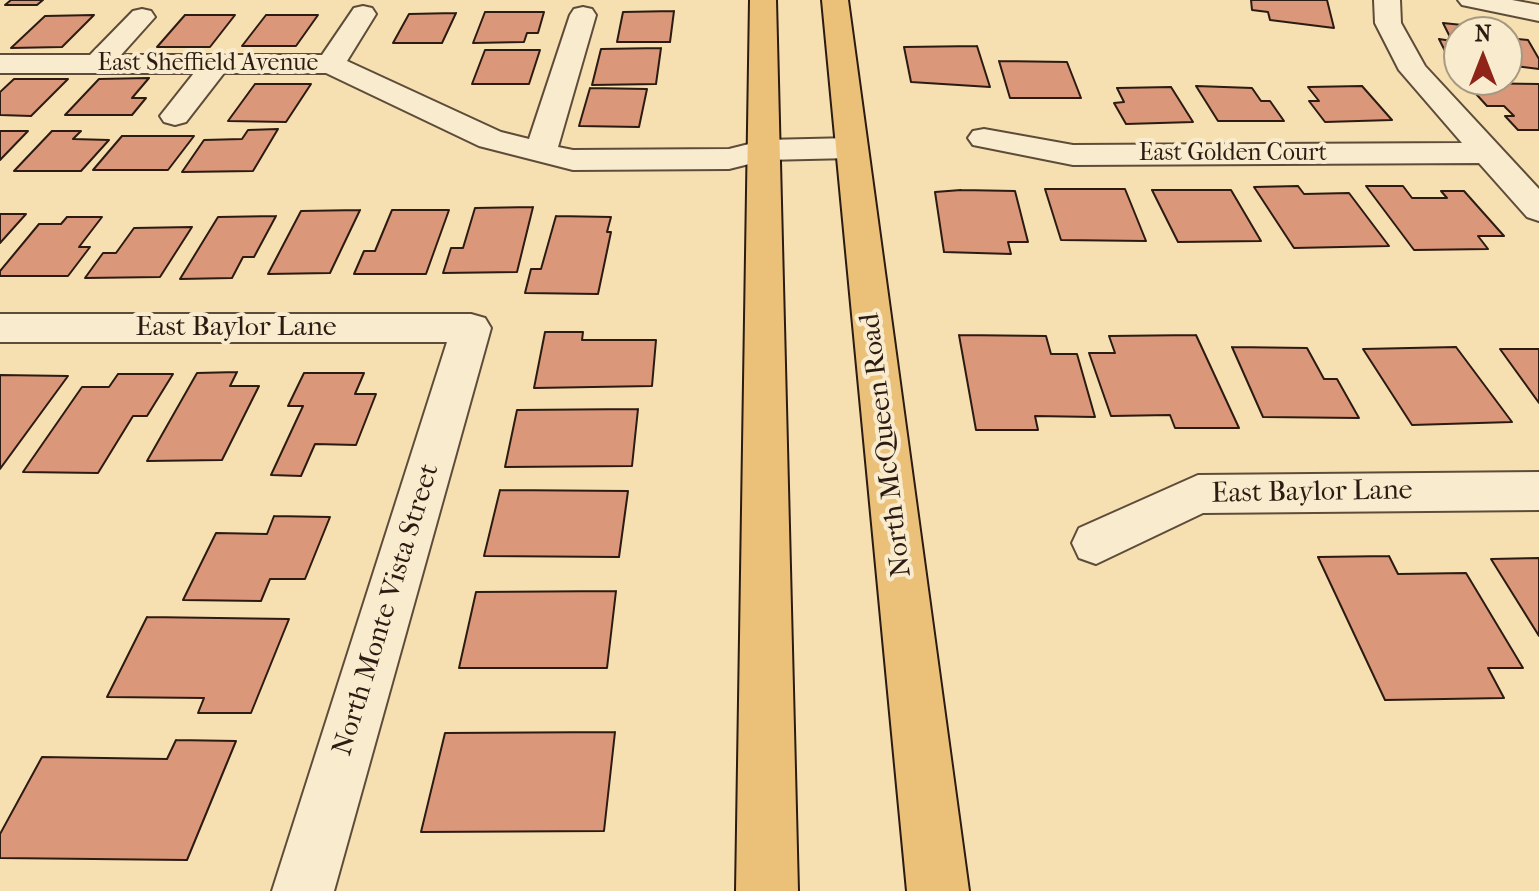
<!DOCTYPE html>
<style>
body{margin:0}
#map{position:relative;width:1539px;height:891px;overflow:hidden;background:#f6e0b2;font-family:"IM FELL French Canon",serif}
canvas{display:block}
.north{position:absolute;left:1443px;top:16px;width:80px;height:80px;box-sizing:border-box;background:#f9ebcd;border:2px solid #a79882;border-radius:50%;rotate:0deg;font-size:22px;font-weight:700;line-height:32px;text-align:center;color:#2b1b12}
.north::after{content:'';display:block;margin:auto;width:28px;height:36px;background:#8f2418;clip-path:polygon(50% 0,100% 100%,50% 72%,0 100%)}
</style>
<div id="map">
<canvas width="1539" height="891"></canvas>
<div class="north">N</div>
</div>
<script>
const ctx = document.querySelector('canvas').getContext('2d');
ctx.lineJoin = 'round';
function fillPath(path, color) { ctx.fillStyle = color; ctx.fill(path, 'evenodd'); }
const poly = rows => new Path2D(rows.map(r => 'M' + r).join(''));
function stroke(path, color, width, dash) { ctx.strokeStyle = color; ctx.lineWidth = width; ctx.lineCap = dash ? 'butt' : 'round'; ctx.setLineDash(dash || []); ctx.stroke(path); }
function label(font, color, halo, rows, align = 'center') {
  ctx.font = font + ' "IM FELL French Canon",serif'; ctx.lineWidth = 8; ctx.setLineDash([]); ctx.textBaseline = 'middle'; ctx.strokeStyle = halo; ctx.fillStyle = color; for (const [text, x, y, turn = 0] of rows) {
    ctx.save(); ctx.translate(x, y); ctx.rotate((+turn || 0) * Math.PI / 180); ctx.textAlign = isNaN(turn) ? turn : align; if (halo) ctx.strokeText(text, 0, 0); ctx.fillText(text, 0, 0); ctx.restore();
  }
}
const building = poly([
 [11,0,43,0,37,5,5,5,11,0],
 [1251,0,1327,0,1334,28,1270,20,1268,12,1252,10,1251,0],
 [674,11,670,42,617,42,623,12,674,11],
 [485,12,544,12,538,33,527,33,524,42,473,43,485,12],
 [456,13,442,43,393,43,409,14,456,13],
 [94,15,62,47,11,48,45,16,94,15],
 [185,15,235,15,210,47,157,47,185,15],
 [266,15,318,15,296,46,242,46,266,15],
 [1443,23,1501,29,1503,32,1459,32,1459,60,1449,59,1439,39,1452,41,1443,23],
 [1507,38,1528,40,1539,59,1539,69,1507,65,1507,38],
 [977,46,990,87,911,82,904,47,977,46],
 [661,48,656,84,592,85,601,49,661,48],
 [485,50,540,50,529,84,472,84,485,50],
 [999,61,1067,62,1081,98,1010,98,999,61],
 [149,78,132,98,146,98,132,115,65,115,99,79,149,78],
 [14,79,68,79,31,116,0,115,0,92,14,79],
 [1466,83,1539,84,1539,130,1518,130,1505,116,1514,116,1504,106,1487,106,1466,83],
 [255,84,311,84,286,122,228,121,255,84],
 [1196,86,1252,88,1261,101,1270,101,1284,121,1218,121,1196,86],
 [1362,86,1392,120,1325,122,1309,101,1319,101,1308,87,1362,86],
 [1171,87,1193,122,1126,124,1114,103,1124,102,1117,88,1171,87],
 [590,88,647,89,639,127,579,126,590,88],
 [278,129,253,171,182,172,204,140,242,139,248,130,278,129],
 [0,131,28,131,0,160,0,131],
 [52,131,81,131,73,139,109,140,81,171,14,171,52,131],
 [122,136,194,136,168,170,93,170,122,136],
 [1298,186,1304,194,1349,193,1389,246,1294,248,1254,187,1298,186],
 [1366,186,1403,186,1412,198,1447,198,1441,191,1464,191,1504,236,1478,236,1488,249,1414,250,1366,186],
 [1045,189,1125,189,1146,241,1061,240,1045,189],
 [961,190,1015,191,1028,242,1008,242,1011,254,944,252,935,192,961,190],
 [1152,190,1231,190,1261,241,1178,242,1152,190],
 [533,207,517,272,443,273,451,248,463,248,475,208,533,207],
 [360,210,330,273,268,274,301,211,360,210],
 [392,210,449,210,426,274,354,274,364,251,375,251,392,210],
 [0,214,26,214,0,243,0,214],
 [276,216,254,257,243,257,232,278,180,279,218,217,276,216],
 [556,216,611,217,607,232,611,232,598,294,525,293,531,269,541,269,556,216],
 [67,217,102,217,79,247,90,247,68,276,0,276,0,271,39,224,61,224,67,217],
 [192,227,160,277,85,278,103,253,116,253,134,228,192,227],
 [545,332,583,332,582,340,656,340,652,386,534,388,545,332],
 [959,335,1046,336,1051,354,1077,354,1095,417,1035,416,1038,430,976,430,959,335],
 [1196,335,1239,428,1175,428,1170,415,1111,416,1089,353,1115,353,1109,336,1196,335],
 [1232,347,1307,348,1324,379,1337,379,1359,418,1263,417,1232,347],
 [1456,347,1512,422,1412,425,1363,349,1456,347],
 [1500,349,1539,349,1539,403,1500,349],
 [237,372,230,386,259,386,222,460,147,461,197,373,237,372],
 [304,373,364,373,355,394,376,394,356,445,315,444,301,476,271,475,303,406,288,406,304,373],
 [118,374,173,374,147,416,133,416,98,473,23,472,82,387,109,387,118,374],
 [0,375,68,376,0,469,0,375],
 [638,409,632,466,505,467,517,410,638,409],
 [500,490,628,491,619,557,484,556,500,490],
 [274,516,330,517,305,579,270,579,261,601,183,600,216,533,267,534,274,516],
 [1389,556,1398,574,1466,573,1523,668,1488,668,1504,698,1385,700,1318,557,1389,556],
 [1539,558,1539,636,1491,559,1539,558],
 [616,591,607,668,459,668,476,592,616,591],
 [147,617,289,619,251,713,198,713,204,698,107,697,147,617],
 [615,732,604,831,421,832,445,733,615,732],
 [176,740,236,741,187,860,0,858,0,834,42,757,167,759,176,740]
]);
fillPath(building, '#db977a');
stroke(building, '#2b1b12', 2);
const minor = poly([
 [1374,0,1400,0,1401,23,1425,66,1539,189,1539,221,1527,217,1479,163,1073,165,973,145,968,138,973,131,984,129,1073,145,1462,143,1399,70,1375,23,1374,0],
 [1458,0,1512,0,1539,5,1539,21,1462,5,1458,0],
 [363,6,372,8,376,14,347,61,501,132,529,139,570,15,574,9,583,7,592,9,596,15,558,147,573,150,729,149,765,140,852,138,863,141,868,148,863,155,852,158,765,160,729,169,573,170,479,146,326,73,224,73,186,122,175,125,164,122,160,116,194,73,0,73,0,55,90,55,133,11,142,9,151,11,155,17,121,55,322,55,354,8,363,6],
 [0,314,471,314,485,318,491,328,334,891,272,891,447,342,0,342,0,314],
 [1539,472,1539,510,1203,513,1096,564,1079,558,1072,543,1079,528,1198,475,1539,472]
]);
const major = poly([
 [750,0,776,0,798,891,736,891,750,0],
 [822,0,848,0,969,891,907,891,822,0]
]);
stroke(minor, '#5e4c3a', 4);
stroke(major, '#2b1b12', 4);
fillPath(minor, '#f9ebcd');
fillPath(major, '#ebc079');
label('24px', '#2b1b12', '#f9ebcd', [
 ["East Sheffield Avenue",208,64],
 ["East Golden Court",1233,154]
]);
label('28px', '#2b1b12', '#f9ebcd', [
 ["East Baylor Lane",236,328],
 ["North McQueen Road",887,445,-97],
 ["East Baylor Lane",1312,493,-1],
 ["North Monte Vista Street",387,610,-73]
]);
</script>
